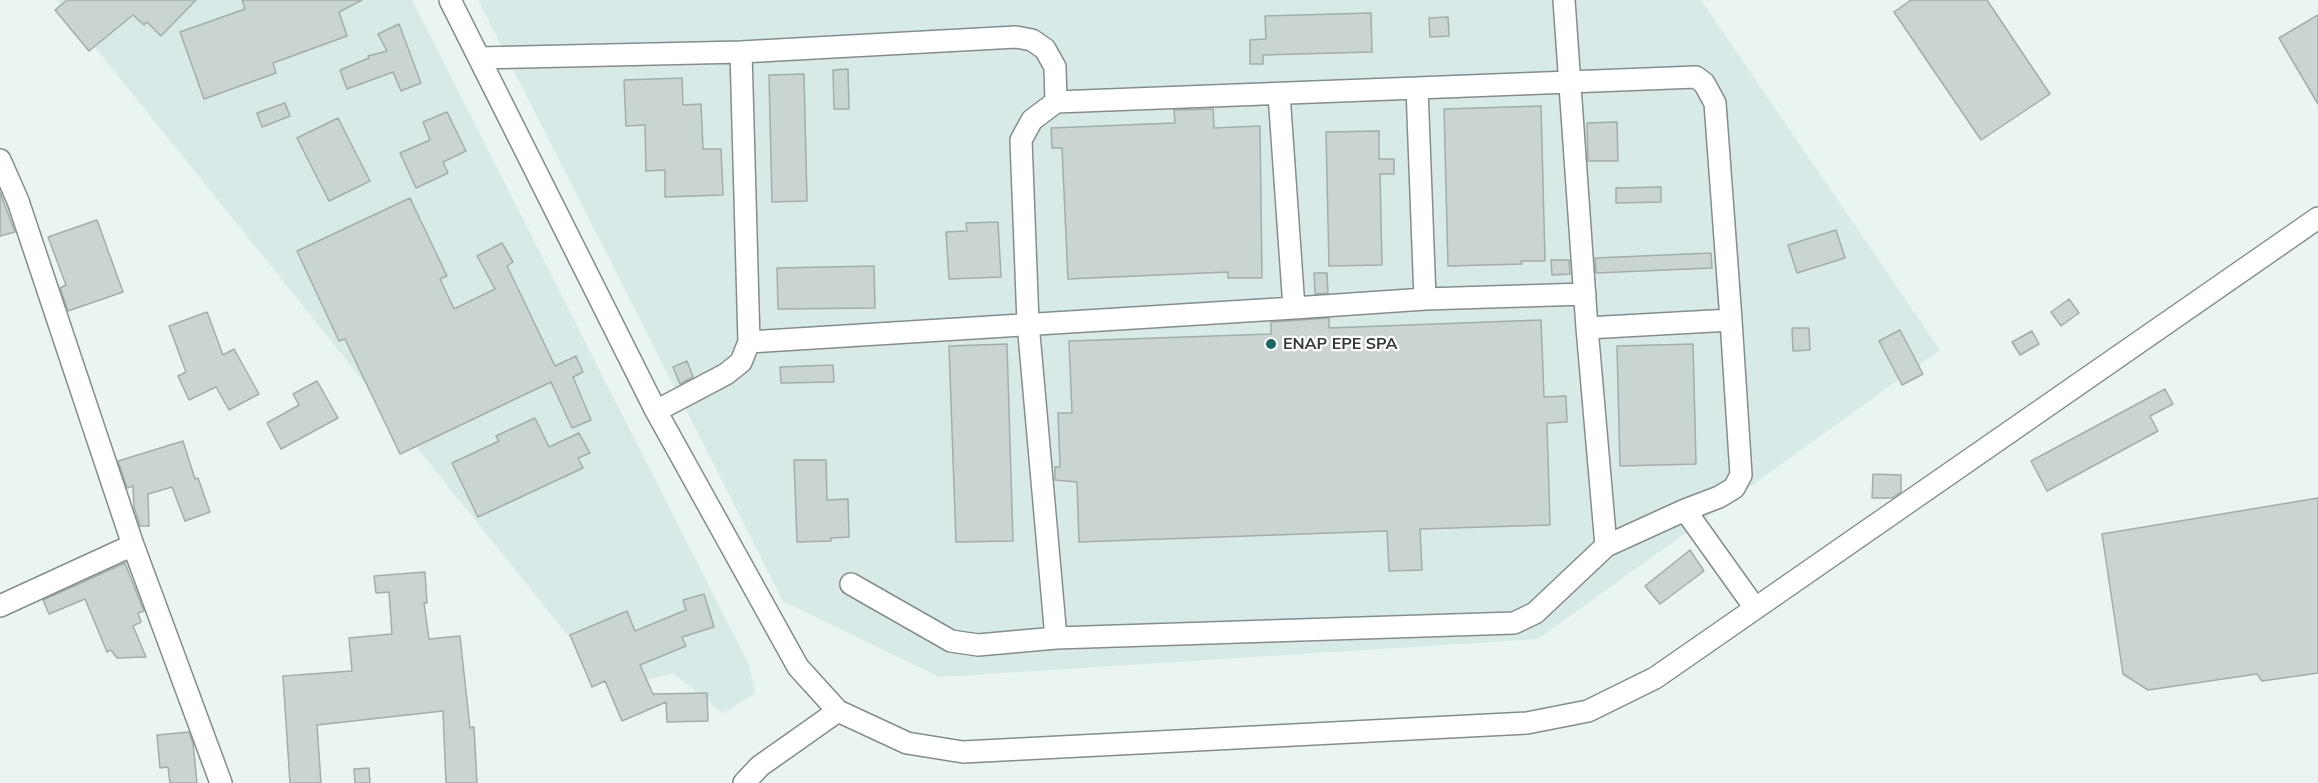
<!DOCTYPE html>
<style>
body{margin:0}
canvas{display:block;background:#eaf4f3}
</style>
<canvas width="2318" height="783"></canvas>
<script>
const ctx = document.querySelector('canvas').getContext('2d');
ctx.lineJoin = 'round';
function fillPath(path, color) { ctx.fillStyle = color; ctx.fill(path, 'evenodd'); }
const poly = rows => new Path2D(rows.map(r => 'M' + r).join(''));
function stroke(path, color, width, dash) { ctx.strokeStyle = color; ctx.lineWidth = width; ctx.lineCap = dash ? 'butt' : 'round'; ctx.setLineDash(dash || []); ctx.stroke(path); }
function label(font, color, halo, rows, align = 'center') {
  ctx.font = font + ' Mulish,sans-serif'; ctx.lineWidth = 4.5; ctx.setLineDash([]); ctx.textBaseline = 'middle'; ctx.strokeStyle = halo; ctx.fillStyle = color; for (const [text, x, y, turn = 0] of rows) {
    ctx.save(); ctx.translate(x, y); ctx.rotate((+turn || 0) * Math.PI / 180); ctx.textAlign = isNaN(turn) ? turn : align; if (halo) ctx.strokeText(text, 0, 0); ctx.fillText(text, 0, 0); ctx.restore();
  }
}
fillPath(poly([
 [57,0,412,0,749,665,755,693,723,713,673,673,611,689],
 [478,0,1701,0,1940,350,1538,639,939,677,783,601]
]), '#d7eae7');
const building = poly([
 [67,0,196,0,161,36,147,22,144,25,133,15,89,51,55,10,67,0],
 [242,0,362,0,339,12,347,36,273,63,276,73,204,99,180,32,245,9,242,0],
 [1911,0,1987,0,2050,94,1981,140,1894,12,1911,0],
 [1371,13,1372,52,1263,55,1263,64,1250,64,1250,40,1266,39,1265,16,1371,13],
 [2318,15,2318,104,2279,38,2318,15],
 [1448,17,1449,36,1430,37,1429,18,1448,17],
 [399,24,421,83,401,91,393,72,347,89,340,70,369,58,368,56,387,51,378,34,399,24],
 [848,69,849,109,834,109,833,70,848,69],
 [804,74,807,201,772,202,769,75,804,74],
 [682,78,683,105,701,104,703,149,721,149,723,195,665,197,665,170,646,171,645,125,626,126,624,80,682,78],
 [285,103,290,116,262,127,257,113,285,103],
 [1541,106,1545,261,1521,261,1522,264,1448,266,1444,109,1541,106],
 [1213,109,1214,128,1260,126,1262,278,1228,278,1228,272,1068,279,1062,148,1052,148,1051,128,1175,123,1174,110,1213,109],
 [447,112,466,151,443,162,448,173,416,188,400,153,430,140,423,122,447,112],
 [338,118,370,181,329,201,297,138,338,118],
 [1617,122,1618,161,1588,161,1587,123,1617,122],
 [1379,131,1379,159,1394,159,1394,174,1380,174,1382,265,1329,266,1326,132,1379,131],
 [1661,187,1661,202,1616,203,1616,188,1661,187],
 [0,192,15,232,0,236,0,192],
 [410,198,447,276,440,279,454,309,495,289,477,256,502,243,513,262,507,266,555,366,576,356,583,372,573,377,591,420,572,428,551,382,400,454,345,339,339,341,297,251,410,198],
 [97,220,123,292,68,311,60,288,66,285,48,237,97,220],
 [998,222,1001,277,949,279,946,232,967,231,966,223,998,222],
 [1836,230,1845,258,1797,273,1788,245,1836,230],
 [1711,253,1712,268,1596,273,1595,258,1711,253],
 [1551,260,1569,260,1570,274,1552,275,1551,260],
 [874,266,875,308,778,309,777,268,874,266],
 [1314,273,1327,273,1328,293,1315,294,1314,273],
 [2069,299,2079,313,2061,326,2051,312,2069,299],
 [207,312,223,355,234,349,259,394,229,410,216,387,189,400,178,376,186,372,169,326,207,312],
 [1329,318,1329,328,1541,320,1544,397,1566,396,1567,422,1547,423,1550,525,1420,529,1422,570,1389,571,1387,531,1079,542,1077,482,1055,480,1055,467,1060,467,1058,413,1072,413,1069,341,1271,334,1271,322,1329,318],
 [1792,328,1809,328,1810,350,1793,351,1792,328],
 [1900,330,1923,374,1902,385,1879,341,1900,330],
 [2032,331,2039,344,2020,355,2012,342,2032,331],
 [1007,344,1013,541,956,542,949,346,1007,344],
 [1693,344,1696,464,1620,466,1617,346,1693,344],
 [687,361,693,377,680,384,673,367,687,361],
 [833,365,834,382,781,383,780,367,833,365],
 [317,381,338,418,281,449,267,423,299,405,293,394,317,381],
 [2165,389,2173,404,2150,416,2158,431,2047,491,2031,461,2165,389],
 [535,418,549,447,579,433,590,453,578,458,583,468,478,517,452,463,499,441,496,436,535,418],
 [183,441,195,479,198,478,210,512,185,521,172,487,148,494,149,526,140,526,134,507,133,486,127,488,118,461,183,441],
 [794,460,826,460,827,500,848,499,849,537,831,538,831,541,797,542,794,460],
 [1873,474,1901,475,1901,492,1892,498,1872,498,1873,474],
 [2318,498,2318,673,2262,681,2257,674,2148,690,2123,674,2102,534,2318,498],
 [1690,550,1704,571,1660,604,1645,586,1690,550],
 [125,563,144,611,138,613,141,622,133,626,146,657,117,658,111,650,107,652,85,599,49,614,43,600,125,563],
 [425,572,427,603,424,603,429,639,460,636,470,728,474,727,477,783,446,783,443,711,317,725,321,783,290,783,283,676,352,671,349,638,392,634,389,592,376,593,374,576,425,572],
 [704,594,714,627,682,637,686,646,640,665,653,694,707,693,708,721,667,722,666,702,622,721,605,681,592,687,570,635,627,611,635,631,686,610,683,600,704,594],
 [189,732,193,743,197,783,170,783,168,767,160,768,157,735,189,732],
 [369,768,370,783,355,783,354,769,369,768]
]);
fillPath(building, '#cad4d2');
stroke(building, '#a3adab', 1.5);
const minor = poly([
 [450,0,656,411,798,667,838,711,907,743,963,752,1527,723,1588,711,1655,678,2318,218],
 [1564,0,1587,328],
 [741,52,749,342],
 [479,58,741,52,1016,37,1032,40,1045,49,1055,67,1056,102],
 [0,160,18,201,133,545,221,783],
 [1585,294,1425,299,1417,88,1696,77,1704,83,1715,103,1731,320],
 [1294,308,1425,299],
 [656,411,726,374,741,362,749,342,1294,308,1279,94],
 [1606,546,1685,510],
 [851,584,951,641,978,645,1056,638,1514,623,1535,613,1606,546,1587,328,1731,320,1741,475,1734,488,1719,497,1685,510,1755,608],
 [0,606,133,545],
 [1056,638,1028,323,1021,140,1032,120,1056,102,1417,88],
 [744,783,760,766,838,711]
]);
stroke(minor, '#848d8c', 24);
stroke(minor, '#fff', 21);
for (const [x, y, r, color] of [
 [1271,344,6,"#1a6660"]
]) { const dot = new Path2D(); dot.arc(x, y, r, 0, 2 * Math.PI); ctx.fillStyle = color; ctx.fill(dot); stroke(dot, '#fff', 2); }
label('bold 16px', '#343837', '#fff', [
 ["ENAP EPE SPA",1283,344]
], 'left');
</script>
